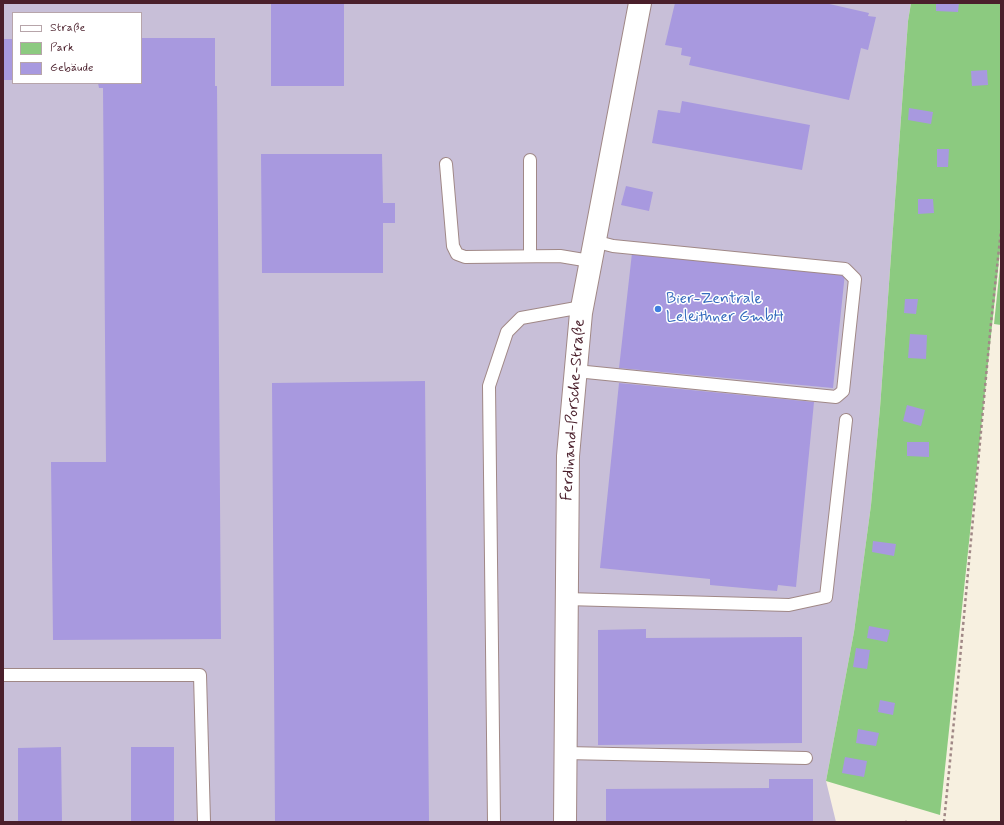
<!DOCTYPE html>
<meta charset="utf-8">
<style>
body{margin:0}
#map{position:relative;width:1004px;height:825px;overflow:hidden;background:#f7f0e0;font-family:Mynerve,sans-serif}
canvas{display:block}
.frame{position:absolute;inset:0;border:4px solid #4a1f2b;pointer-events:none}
.legend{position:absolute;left:12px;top:12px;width:130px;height:72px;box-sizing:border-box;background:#fff;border:1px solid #b7a5aa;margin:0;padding:5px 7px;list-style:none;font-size:12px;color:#4a1f2b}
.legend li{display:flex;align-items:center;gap:8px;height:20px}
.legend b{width:20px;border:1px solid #b7a5aa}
</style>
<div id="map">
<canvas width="1004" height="825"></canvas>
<div class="frame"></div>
<ul class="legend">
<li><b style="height:5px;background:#fff"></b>Straße</li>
<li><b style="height:11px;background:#8cca80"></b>Park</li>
<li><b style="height:11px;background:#a899df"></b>Gebäude</li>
</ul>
</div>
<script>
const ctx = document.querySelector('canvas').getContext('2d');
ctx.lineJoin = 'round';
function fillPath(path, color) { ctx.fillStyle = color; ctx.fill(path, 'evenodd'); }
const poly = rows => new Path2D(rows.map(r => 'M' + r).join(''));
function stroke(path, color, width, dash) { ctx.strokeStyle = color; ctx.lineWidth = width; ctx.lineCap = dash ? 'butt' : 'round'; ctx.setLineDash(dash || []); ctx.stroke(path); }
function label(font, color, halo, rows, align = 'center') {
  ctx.font = font + ' Mynerve,sans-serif'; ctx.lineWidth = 3; ctx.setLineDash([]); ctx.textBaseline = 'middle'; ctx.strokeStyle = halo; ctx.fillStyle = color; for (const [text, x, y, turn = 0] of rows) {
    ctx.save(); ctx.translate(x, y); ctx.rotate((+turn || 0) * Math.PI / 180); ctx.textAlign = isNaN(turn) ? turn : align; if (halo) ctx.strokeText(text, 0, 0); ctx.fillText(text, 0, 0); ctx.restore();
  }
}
fillPath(poly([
 [3,3,911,3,908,21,880,408,871,505,854,632,826,781,836,822,3,822],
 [13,13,141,13,141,83,13,83]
]), '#c8bfd8');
fillPath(poly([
 [911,3,1001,3,1001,241,940,815,826,781,854,632,871,505,880,408,908,21],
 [1001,257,1001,325,994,324]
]), '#8cca80');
fillPath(poly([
 [271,3,344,3,344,86,271,86],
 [675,3,825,3,869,13,868,16,876,17,868,50,861,48,849,100,689,65,691,57,681,55,682,48,665,45],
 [936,3,959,3,958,12,936,11],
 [141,38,215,38,215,86,217,86,221,639,53,640,51,462,106,462,103,88,99,88,98,83,141,83],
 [3,39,13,39,13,80,3,80],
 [987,70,988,85,972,86,971,71],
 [682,101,810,125,802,170,652,143,658,110,680,113],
 [909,108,933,112,931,124,908,120],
 [937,149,949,149,948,167,937,167],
 [261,154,382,154,383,203,395,203,395,223,383,223,383,273,262,273],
 [626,186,653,192,649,211,621,205],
 [918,199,933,199,934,213,918,214],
 [632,253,845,273,833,388,619,368],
 [905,299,918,299,916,314,904,313],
 [910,334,927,335,926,359,908,358],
 [425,381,429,822,275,822,272,383],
 [619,383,814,402,796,587,778,585,777,591,710,585,710,579,600,568],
 [907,405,925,410,921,426,903,421],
 [907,442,929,442,929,457,907,456],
 [873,541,896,544,894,556,872,552],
 [869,626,890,630,887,642,867,638],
 [646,629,646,638,802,637,802,743,598,745,598,630],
 [856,648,870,650,867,669,853,667],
 [880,700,895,703,893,715,878,712],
 [858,729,879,733,876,746,856,743],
 [61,747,62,822,18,822,18,748],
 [131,747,174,747,174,822,131,822],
 [845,757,867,761,864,777,842,773],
 [769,779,813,779,813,822,606,822,606,789,769,788]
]), '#a899df');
const lane = poly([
 [530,160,530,256],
 [446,164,453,246,457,254,465,257,560,256,590,261],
 [576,371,836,397,843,391,855,279,845,269,613,246,594,241],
 [566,599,789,605,826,597,846,420],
 [3,675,200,675,204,822],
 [565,753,806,758],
 [494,822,489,386,507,332,521,318,582,307]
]);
const street = poly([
 [565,822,568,456,581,313,640,3]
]);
stroke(lane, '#a08886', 14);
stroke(street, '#a08886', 24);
stroke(poly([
 [905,822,907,822],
 [944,822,959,670,991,323,1001,230]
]), '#a08886', 2.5, [3, 3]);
stroke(lane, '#fff', 12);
stroke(street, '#fff', 22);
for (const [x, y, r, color] of [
 [658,309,4,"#3f7fe0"]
]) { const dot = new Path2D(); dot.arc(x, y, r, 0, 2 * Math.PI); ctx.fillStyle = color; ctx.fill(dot); stroke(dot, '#fff', 1.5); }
label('16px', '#366cbe', '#fff', [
 ["Bier-Zentrale",666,300],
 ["Leleithner GmbH",666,318]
], 'left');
label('16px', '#4a1f2b', '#fff', [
 ["Ferdinand-Porsche-Straße",574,410,-86]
]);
</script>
